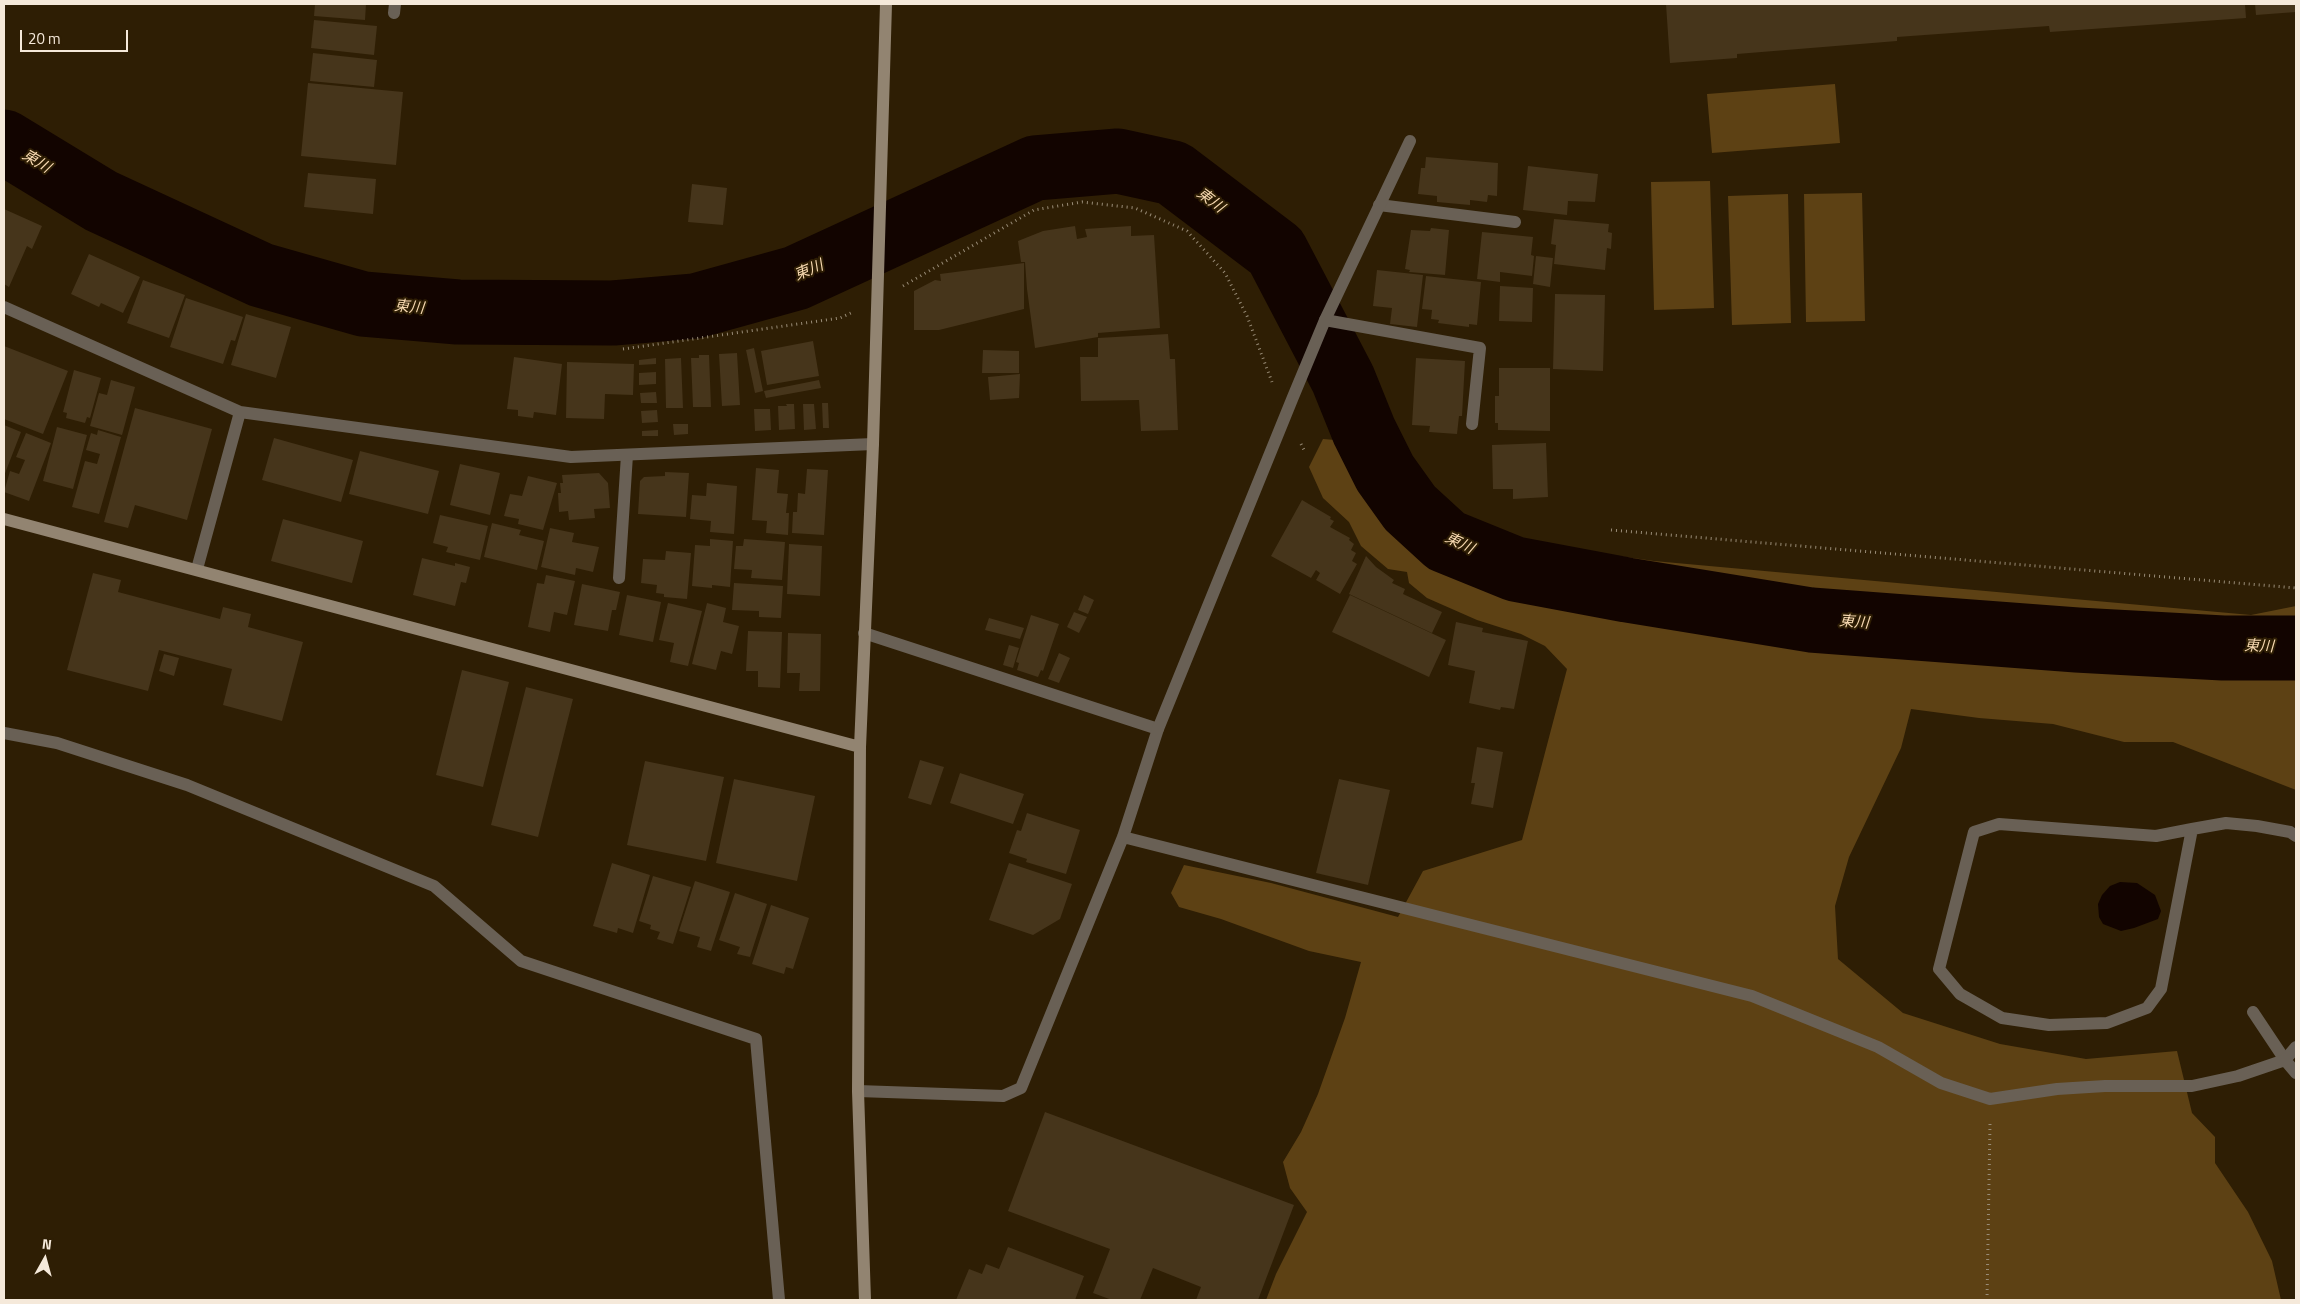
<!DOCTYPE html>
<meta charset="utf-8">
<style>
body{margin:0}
#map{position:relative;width:2300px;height:1304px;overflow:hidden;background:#2e1e04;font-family:"Titillium Web",sans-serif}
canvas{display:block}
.frame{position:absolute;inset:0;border:5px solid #f5e9da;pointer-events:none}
.north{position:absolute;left:20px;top:1234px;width:50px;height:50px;-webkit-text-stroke:4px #2e1e04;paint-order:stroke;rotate:7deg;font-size:14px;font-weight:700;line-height:20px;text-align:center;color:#f5e9da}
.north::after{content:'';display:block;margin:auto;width:18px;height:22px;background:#f5e9da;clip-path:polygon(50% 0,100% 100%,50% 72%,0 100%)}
.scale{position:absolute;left:20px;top:30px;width:108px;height:22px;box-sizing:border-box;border:2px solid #f5e9da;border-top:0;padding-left:6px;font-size:15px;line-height:18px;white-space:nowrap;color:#f5e9da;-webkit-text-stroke:4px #2e1e04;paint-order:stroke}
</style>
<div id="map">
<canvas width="2300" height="1304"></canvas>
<div class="frame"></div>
<div class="north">N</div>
<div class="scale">20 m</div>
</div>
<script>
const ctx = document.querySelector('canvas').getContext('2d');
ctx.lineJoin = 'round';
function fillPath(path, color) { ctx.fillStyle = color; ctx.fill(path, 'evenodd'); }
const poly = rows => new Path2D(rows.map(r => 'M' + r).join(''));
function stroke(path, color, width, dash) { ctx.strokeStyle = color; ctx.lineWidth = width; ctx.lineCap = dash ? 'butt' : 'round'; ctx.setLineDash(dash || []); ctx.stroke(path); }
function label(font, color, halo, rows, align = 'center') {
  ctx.font = font + ' "Titillium Web","Noto Sans JP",sans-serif'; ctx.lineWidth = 4; ctx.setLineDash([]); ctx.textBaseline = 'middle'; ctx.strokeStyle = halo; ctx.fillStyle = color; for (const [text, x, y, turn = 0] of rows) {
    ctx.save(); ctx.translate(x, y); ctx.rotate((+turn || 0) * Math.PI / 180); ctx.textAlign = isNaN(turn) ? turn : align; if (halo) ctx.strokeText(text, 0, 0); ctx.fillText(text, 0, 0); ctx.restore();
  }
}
fillPath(poly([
 [1835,84,1840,143,1712,153,1707,94],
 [1710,181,1714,308,1654,310,1651,182],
 [1862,193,1865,321,1806,322,1804,194],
 [1788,194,1791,323,1732,325,1728,196],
 [1323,439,1359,442,1396,467,1429,506,1464,534,1654,561,2251,615,2296,606,2296,790,2173,742,2124,742,2053,724,1979,718,1911,709,1901,748,1849,857,1835,906,1838,959,1903,1013,2000,1044,2086,1059,2177,1051,2192,1113,2215,1137,2215,1163,2248,1212,2272,1261,2281,1300,1266,1300,1276,1274,1307,1212,1290,1188,1283,1162,1301,1132,1318,1094,1345,1018,1361,962,1309,951,1221,919,1179,907,1171,893,1184,865,1271,883,1398,917,1423,871,1522,840,1567,669,1545,646,1521,634,1477,620,1427,598,1409,583,1407,572,1388,569,1361,546,1349,522,1323,498,1309,467]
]), '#5d4114');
fillPath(poly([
 [2120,882,2137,883,2155,895,2161,911,2158,919,2134,928,2121,931,2103,924,2099,917,2098,904,2102,895,2110,886]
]), '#120400');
stroke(poly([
 [4,142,101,201,261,275,363,304,458,312,613,313,695,306,796,278,1035,168,1118,161,1173,173,1276,251,1343,379,1364,431,1385,473,1410,508,1446,541,1515,569,1627,590,1811,620,2077,640,2223,648,2296,648]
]), '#120400', 65);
fillPath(poly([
 [315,4,366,4,365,20,314,16],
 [1666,4,2245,4,2246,18,2050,32,2049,26,1897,37,1897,41,1737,54,1737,58,1670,63],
 [2255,4,2296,4,2296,12,2256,15],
 [314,20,377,26,374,55,311,48],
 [313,53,377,60,374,87,310,81],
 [308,83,403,92,396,165,301,156],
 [1426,157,1498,163,1497,196,1488,195,1487,202,1470,200,1470,205,1437,202,1437,196,1418,194,1421,168,1425,168],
 [1528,166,1598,174,1595,202,1568,201,1567,215,1523,210],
 [308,173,376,179,373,214,304,207],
 [692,184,727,188,723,225,688,222],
 [4,209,42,226,32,249,27,246,9,287,4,284],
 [1554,219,1609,224,1608,232,1612,233,1611,249,1607,248,1605,270,1554,264,1556,245,1551,244],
 [1075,226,1077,239,1087,237,1085,229,1131,226,1131,236,1154,235,1160,328,1098,333,1098,337,1035,348,1027,289,1025,262,1021,262,1018,241,1043,231],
 [1431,228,1449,230,1445,275,1409,272,1410,270,1405,269,1411,230,1430,231],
 [1482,232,1533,237,1531,255,1534,256,1532,276,1500,272,1500,282,1477,279],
 [89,254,140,277,123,313,101,303,99,307,71,294],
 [1536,256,1553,258,1550,287,1533,284],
 [1024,263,1024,309,939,330,914,330,914,291,935,280,941,281,940,274],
 [1377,270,1423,275,1417,327,1390,324,1392,308,1373,306],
 [1426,276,1481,282,1477,325,1469,324,1469,327,1438,323,1439,320,1431,319,1432,310,1422,309],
 [143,280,185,295,169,338,127,323],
 [1500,286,1533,288,1532,322,1499,321],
 [1555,294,1605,295,1603,371,1553,369],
 [186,298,243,317,235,341,231,340,223,364,170,347],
 [246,314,291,327,276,378,231,365],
 [1168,334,1170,359,1175,359,1178,430,1141,431,1139,400,1081,401,1080,357,1098,357,1098,338],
 [813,341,819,376,767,385,761,351],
 [4,346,68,371,43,434,4,419],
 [754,348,763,391,755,393,746,350],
 [983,350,1019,351,1019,373,982,373],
 [737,353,740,405,722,406,719,354],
 [699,355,709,355,711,407,693,407,691,358,699,358],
 [514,357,562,364,556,415,534,412,533,418,518,416,518,410,507,409],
 [656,358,656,364,639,365,639,360],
 [681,358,683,408,666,408,665,359],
 [1416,358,1465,361,1462,416,1459,416,1457,434,1429,432,1430,426,1412,425],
 [567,362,634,364,633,395,605,394,604,419,566,418],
 [1499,368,1550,368,1550,431,1498,430,1498,423,1495,423,1495,396,1499,396],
 [74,370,101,378,90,418,87,417,85,423,66,418,67,413,63,412],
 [656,372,656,384,639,385,639,373],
 [1020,374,1019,398,990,400,988,377],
 [111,380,135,387,122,435,90,426,99,393,107,395],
 [819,380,821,388,766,398,764,391],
 [656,392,657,403,641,403,640,393],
 [822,403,828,403,829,428,823,428],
 [786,404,794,404,795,429,779,430,778,406,787,406],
 [803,404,814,404,816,429,804,430],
 [135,408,212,429,187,520,135,505,128,528,104,522],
 [754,409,770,409,771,430,755,431],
 [657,410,658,422,642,423,641,411],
 [673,424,688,424,688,434,674,435],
 [4,425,21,432,4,476],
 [57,427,87,435,73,489,43,481],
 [98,430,121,437,99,514,72,507,85,461,97,464,100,454,86,450,91,433,97,435],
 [658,430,658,436,642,436,642,431],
 [26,433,51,443,29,501,4,492,10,471,19,474,25,460,16,457],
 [274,438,353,460,341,502,262,480],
 [1546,443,1548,497,1513,499,1513,489,1493,489,1492,445],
 [360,451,439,471,428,514,349,494],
 [460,464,500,473,490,515,450,505],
 [756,468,779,470,777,493,788,494,786,513,789,513,788,535,766,533,767,521,752,520],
 [807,469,828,470,824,535,792,533,793,512,797,512,798,493,805,494],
 [665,472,689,473,686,517,638,514,640,481,644,477,665,476],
 [599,473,608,483,610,508,594,509,595,518,569,520,568,511,559,512,558,493,561,493,560,483,563,483,562,475],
 [528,476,557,483,543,530,518,524,519,519,504,516,510,494,522,496],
 [707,483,737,486,734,534,710,532,711,521,690,519,692,495,706,496],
 [1302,500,1331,517,1330,519,1334,521,1330,527,1350,538,1349,540,1354,544,1351,550,1356,553,1352,561,1357,564,1340,594,1316,580,1320,573,1316,570,1311,578,1271,556],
 [440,515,488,526,480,560,446,552,448,547,433,543],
 [283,519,363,541,352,583,271,561],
 [492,523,521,530,519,535,544,541,537,570,484,557],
 [550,528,574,533,572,542,599,547,593,572,576,568,575,575,541,567],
 [710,539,733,541,730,587,712,585,712,588,692,586,695,545,710,546],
 [744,539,785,542,782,580,751,578,752,570,734,569,736,546,743,546],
 [789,544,822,546,820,596,787,594],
 [666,551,691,553,687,599,664,597,664,594,656,593,657,585,641,583,643,559,665,560],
 [1366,556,1376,567,1394,580,1392,583,1405,589,1403,594,1442,612,1432,633,1349,594],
 [422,558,455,566,455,563,470,567,466,583,461,582,455,606,413,595],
 [93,573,121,580,118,592,220,619,223,607,251,614,248,627,303,642,282,721,223,705,232,669,159,650,148,691,67,670],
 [546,575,575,581,567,615,554,612,550,632,528,627,537,583,544,584],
 [734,583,783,586,781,618,759,617,759,611,732,610],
 [582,584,620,592,616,610,612,610,608,631,574,625],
 [627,595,661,602,653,642,619,635],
 [1084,595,1094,600,1088,614,1078,610],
 [1350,595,1446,640,1429,677,1332,632],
 [668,603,702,611,688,666,670,662,674,643,659,640],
 [707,603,726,608,723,622,739,626,732,654,721,651,716,670,692,664],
 [1074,612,1087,617,1079,633,1067,627],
 [1031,615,1059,624,1043,671,1041,670,1038,677,1017,670,1019,663,1016,662],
 [989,618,1024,628,1020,639,985,630],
 [1456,622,1483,628,1482,632,1528,641,1514,709,1501,707,1500,710,1469,703,1475,671,1448,665],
 [748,631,782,632,780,688,758,687,758,671,746,671],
 [788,633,821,634,820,691,799,691,800,673,787,673],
 [1009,645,1019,648,1013,668,1003,665],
 [1059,653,1070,658,1059,683,1048,679],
 [164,654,179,658,174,676,159,671],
 [462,670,509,682,483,787,436,775],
 [526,687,573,699,538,837,491,825],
 [1477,747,1503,752,1493,808,1471,804,1475,783,1471,783],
 [920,760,944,767,931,805,908,798],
 [645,761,724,777,706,861,627,845],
 [960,773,1024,794,1013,824,950,803],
 [734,779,815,796,797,881,716,863],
 [1339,779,1390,790,1368,885,1316,873],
 [1027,813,1080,830,1066,874,1026,862,1027,859,1009,853,1017,830,1021,831],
 [612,863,650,875,633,933,618,928,617,933,593,926],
 [1009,863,1072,884,1060,919,1033,935,989,920],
 [653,876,691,887,673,944,657,939,660,932,650,929,651,925,639,921],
 [695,881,730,892,711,951,697,947,700,937,679,931],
 [735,893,767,904,750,957,737,954,740,947,719,940],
 [771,905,809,918,793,969,786,967,784,974,752,964],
 [1045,1112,1294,1205,1258,1300,1196,1300,1201,1287,1153,1268,1140,1300,1112,1300,1093,1293,1110,1249,1008,1211],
 [1008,1247,1084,1276,1075,1300,956,1300,969,1269,982,1274,986,1264,999,1269]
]), '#46351b');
stroke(poly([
 [903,286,1034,210,1082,202,1135,208,1187,231,1225,273,1247,316,1272,382],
 [623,349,840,318,853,312],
 [1301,444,1305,452],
 [1611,530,2296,588],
 [1987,1300,1990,1123]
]), '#998c77', 3, [1, 4]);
stroke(poly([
 [1379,205,1515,222],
 [1325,320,1480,348,1472,424],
 [619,578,627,455],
 [864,633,1158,729],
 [2192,829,2161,989,2147,1008,2107,1023,2049,1025,2002,1018,1960,994,1939,969,1974,832,1999,824,2156,836,2192,829,2226,823,2257,826,2290,832,2296,836],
 [2253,1012,2285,1060]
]), '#696055', 12);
stroke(poly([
 [394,13,395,4],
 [4,307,240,412,571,457,873,444],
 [197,569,240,412],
 [4,733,57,743,187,785,434,886,521,961,756,1039,779,1300],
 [1123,837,1752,996,1878,1047,1941,1083,1990,1099,2057,1089,2105,1086,2192,1086,2238,1076,2285,1060,2296,1073],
 [2285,1060,2296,1047],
 [858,1091,1003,1096,1021,1088,1123,837,1158,729,1293,397,1325,320,1410,141]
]), '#696055', 12);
stroke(poly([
 [4,519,860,747],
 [865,1300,858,1091,860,747,873,444,886,4]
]), '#928471', 12);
label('italic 15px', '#f7d9b1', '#2e1e04', [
 ["東川",36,162,31],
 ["東川",1210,201,37],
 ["東川",809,271,-23],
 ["東川",409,308,5],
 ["東川",1459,544,26],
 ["東川",1854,623,4],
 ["東川",2259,647,2]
]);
</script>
